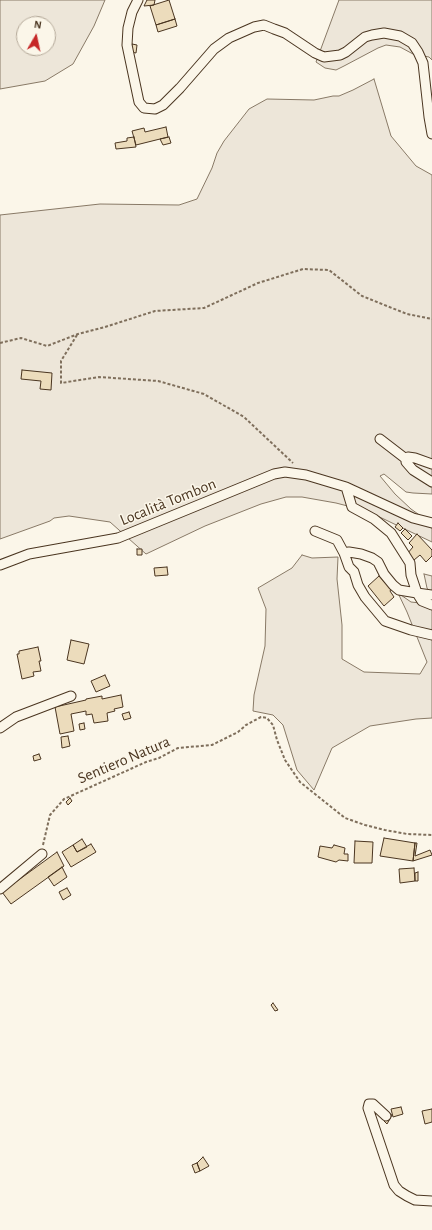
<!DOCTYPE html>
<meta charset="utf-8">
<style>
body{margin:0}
#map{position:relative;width:432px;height:1230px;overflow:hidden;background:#fbf6e9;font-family:"Alegreya Sans",sans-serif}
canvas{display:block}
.north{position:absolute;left:16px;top:16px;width:40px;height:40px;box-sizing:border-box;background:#fbf6e9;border:1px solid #b4a999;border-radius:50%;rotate:9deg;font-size:11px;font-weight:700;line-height:16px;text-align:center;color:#4a3520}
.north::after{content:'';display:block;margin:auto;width:14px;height:18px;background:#c62828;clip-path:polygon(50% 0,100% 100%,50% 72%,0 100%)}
</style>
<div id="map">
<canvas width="432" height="1230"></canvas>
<div class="north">N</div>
</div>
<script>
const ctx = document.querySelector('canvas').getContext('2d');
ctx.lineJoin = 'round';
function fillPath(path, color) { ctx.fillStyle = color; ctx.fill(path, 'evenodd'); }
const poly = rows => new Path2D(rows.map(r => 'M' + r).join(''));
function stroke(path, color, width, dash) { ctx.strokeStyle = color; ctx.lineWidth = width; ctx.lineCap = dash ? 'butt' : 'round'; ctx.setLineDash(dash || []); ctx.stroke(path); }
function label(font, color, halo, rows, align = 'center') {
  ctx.font = font + ' "Alegreya Sans",sans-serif'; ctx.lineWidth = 3; ctx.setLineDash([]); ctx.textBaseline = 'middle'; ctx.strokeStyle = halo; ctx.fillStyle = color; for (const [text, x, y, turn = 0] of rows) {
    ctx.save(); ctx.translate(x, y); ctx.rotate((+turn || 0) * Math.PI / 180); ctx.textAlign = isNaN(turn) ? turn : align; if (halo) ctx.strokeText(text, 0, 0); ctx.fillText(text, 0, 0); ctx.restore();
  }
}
const green = poly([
 [0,0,105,0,94,26,73,64,45,81,0,89,0,0],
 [24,24,48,24,48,48,24,48,24,24],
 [339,0,432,0,432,60,429,57,413,54,400,47,386,45,378,48,344,66,336,70,325,68,316,62,339,0],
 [374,79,391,136,416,166,432,175,432,494,413,493,406,492,384,474,380,476,395,494,411,509,432,524,432,542,367,511,336,503,302,497,286,497,261,504,205,526,146,554,110,522,69,516,54,518,50,521,0,539,0,215,100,204,179,205,197,199,212,168,217,153,224,141,249,109,267,99,314,100,333,96,339,96,353,90,374,79],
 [302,555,312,558,338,557,337,579,342,625,342,659,364,672,420,674,427,662,407,612,398,593,411,602,429,604,432,603,432,718,416,719,370,726,332,748,314,790,297,770,283,725,273,715,253,711,254,695,265,646,266,609,258,588,292,568,302,555],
 [424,574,432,576,432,596,427,588,424,574]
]);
fillPath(green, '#ede6d9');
stroke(green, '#887966', 1);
const building = poly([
 [147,0,155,0,154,5,144,6,147,0],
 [169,0,175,19,156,25,150,6,169,0],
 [175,19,177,26,158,32,156,25,175,19],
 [132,44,137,45,136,53,131,52,132,44],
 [166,127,168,137,136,145,132,131,144,128,145,132,166,127],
 [134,137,136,147,116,149,115,143,127,141,127,138,134,137],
 [169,137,171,143,163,145,160,139,169,137],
 [22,370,52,373,51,390,40,389,41,381,21,379,22,370],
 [398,523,403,528,400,531,395,527,398,523],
 [405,529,412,536,408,540,401,533,405,529],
 [417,534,432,550,432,556,426,562,420,555,414,560,407,554,413,547,409,543,417,534],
 [137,549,142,549,142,555,137,555,137,549],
 [167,567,168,575,155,576,154,568,167,567],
 [379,576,391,589,390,591,394,597,384,606,368,586,379,576],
 [71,640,89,644,84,664,67,660,71,640],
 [38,647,41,661,39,661,41,671,33,672,34,676,22,679,17,654,19,654,19,651,38,647],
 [105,675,110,686,96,692,91,681,105,675],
 [121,695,123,707,114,709,115,711,107,713,108,721,94,723,92,714,86,715,86,711,71,714,74,731,60,734,55,707,86,700,86,699,102,696,102,699,121,695],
 [129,712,131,718,124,720,122,714,129,712],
 [84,723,85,729,80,730,79,724,84,723],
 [68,736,70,746,62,748,61,737,68,736],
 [39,754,41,759,34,761,33,756,39,754],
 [70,798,72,801,68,805,66,802,70,798],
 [384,838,415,843,413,861,380,856,384,838],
 [82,839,87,847,77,852,73,845,82,839],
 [355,841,373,842,372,863,354,863,355,841],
 [415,843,417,843,415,856,430,850,432,855,413,861,415,843],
 [91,844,96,852,71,867,62,852,73,845,77,852,91,844],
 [334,845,345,848,344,854,348,854,348,861,339,860,336,862,318,857,320,846,332,848,334,845],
 [57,852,64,866,11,904,2,892,57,852],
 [62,867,67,877,54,886,48,877,62,867],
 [414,868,415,881,400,883,399,869,414,868],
 [418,872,418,881,415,881,415,873,418,872],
 [67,888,71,895,63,900,59,892,67,888],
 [273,1003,278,1010,275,1011,271,1005,273,1003],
 [401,1107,403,1114,393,1117,391,1109,401,1107],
 [432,1109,432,1122,425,1124,422,1111,432,1109],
 [388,1113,392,1115,387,1124,384,1121,388,1113],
 [203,1157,209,1166,200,1171,197,1163,203,1157],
 [197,1163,200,1171,195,1173,192,1165,197,1163]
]);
fillPath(building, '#ecdcbc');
stroke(building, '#4a3520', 1);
const minor = poly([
 [138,0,132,12,128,28,127,45,139,102,144,108,155,109,163,105,180,88,214,49,229,38,254,27,264,25,274,29,285,33,315,53,324,57,340,55,346,52,365,37,372,35,384,33,400,36,412,43,418,52,423,63,429,117,432,134],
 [380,439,406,459],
 [432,464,415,458,408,457,406,459,406,462,413,470,432,482],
 [346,487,352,507,374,519,391,533,410,563,411,575,417,593,422,601,432,605],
 [315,531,337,540,344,553],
 [0,565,29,554,118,538,274,474,285,472,306,475,346,487,413,518,432,523],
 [432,595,417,593,399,590,393,585,384,574,378,562,372,558,361,554,349,552,344,553,349,567,354,572,358,585,365,597,385,621,411,630,432,635],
 [0,728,16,717,71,696],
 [0,889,42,854],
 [386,1116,373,1104,369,1104,368,1108,394,1185,399,1191,407,1196,415,1200,432,1201]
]);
stroke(minor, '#4a3520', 11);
stroke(poly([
 [77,335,61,361,61,383,99,377,158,381,204,394,244,417,293,463],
 [0,343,21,338,47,346,78,334,105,327,155,311,204,308,258,283,303,269,329,270,362,296,407,314,432,319],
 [43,845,50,815,64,799,146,762,159,758,178,748,212,745,238,732,246,725,261,717,267,718,273,725,277,740,285,760,300,782,345,818,365,825,385,830,407,834,432,835]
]), '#7f6f5c', 2, [3, 2]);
stroke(minor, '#fbf6e9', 9);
label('16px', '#4a3520', '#fbf6e9', [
 ["Località Tombon",168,502,-22],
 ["Sentiero Natura",124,760,-23]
]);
</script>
